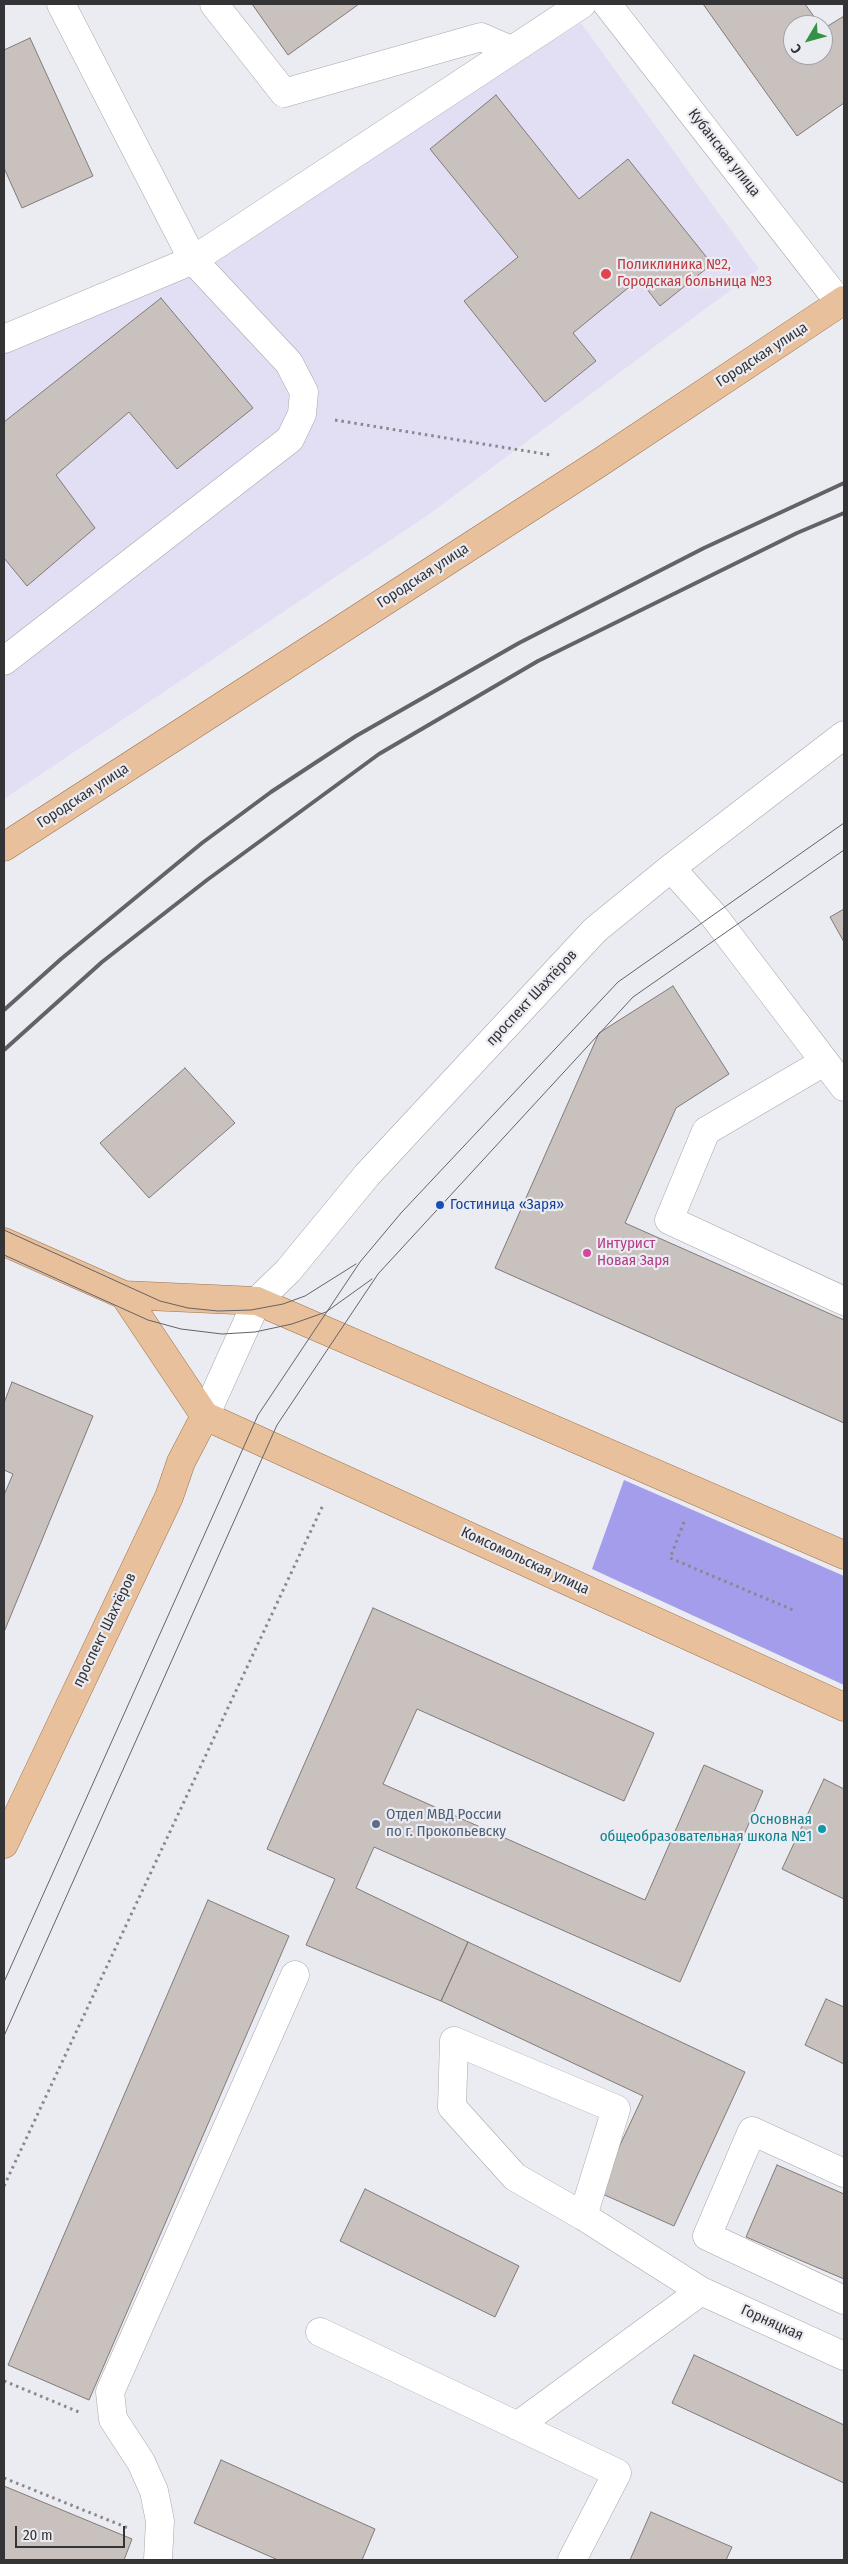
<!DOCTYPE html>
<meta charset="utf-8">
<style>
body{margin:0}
#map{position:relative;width:848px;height:2564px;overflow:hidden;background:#ebebf2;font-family:"Fira Sans Condensed",sans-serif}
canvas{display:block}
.frame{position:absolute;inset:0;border:5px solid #343437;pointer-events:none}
.north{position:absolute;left:783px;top:15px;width:50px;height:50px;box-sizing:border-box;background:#ebebf2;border:1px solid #a2a2a7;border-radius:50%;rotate:233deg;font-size:14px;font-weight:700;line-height:20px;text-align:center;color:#343437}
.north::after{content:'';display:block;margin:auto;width:18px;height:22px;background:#339245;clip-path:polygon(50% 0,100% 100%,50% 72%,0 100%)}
.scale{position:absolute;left:15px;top:2526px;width:110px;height:22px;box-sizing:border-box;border:2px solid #343437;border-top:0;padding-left:6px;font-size:15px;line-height:18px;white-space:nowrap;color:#343437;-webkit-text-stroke:4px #ebebf2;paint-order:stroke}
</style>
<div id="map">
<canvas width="848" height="2564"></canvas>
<div class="frame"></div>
<div class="north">С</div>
<div class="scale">20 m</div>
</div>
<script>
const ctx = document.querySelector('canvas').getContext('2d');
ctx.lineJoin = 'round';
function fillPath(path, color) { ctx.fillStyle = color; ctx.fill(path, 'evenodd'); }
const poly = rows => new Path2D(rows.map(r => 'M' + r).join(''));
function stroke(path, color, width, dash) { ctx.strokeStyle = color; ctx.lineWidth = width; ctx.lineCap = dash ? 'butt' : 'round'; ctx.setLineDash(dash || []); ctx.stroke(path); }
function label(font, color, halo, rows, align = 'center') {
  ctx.font = font + ' "Fira Sans Condensed",sans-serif'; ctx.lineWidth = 4.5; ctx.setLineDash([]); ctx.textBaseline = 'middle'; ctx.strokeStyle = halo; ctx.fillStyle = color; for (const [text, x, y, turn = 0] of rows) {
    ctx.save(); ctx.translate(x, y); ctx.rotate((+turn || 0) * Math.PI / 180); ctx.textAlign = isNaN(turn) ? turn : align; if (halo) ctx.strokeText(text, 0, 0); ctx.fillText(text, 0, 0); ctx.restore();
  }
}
fillPath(poly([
 [581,23,759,269,428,515,4,799,4,352,178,277]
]), '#e2dff5');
fillPath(poly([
 [624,1480,844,1576,844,1685,592,1569]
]), '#a39dec');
const building = poly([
 [252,4,359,4,288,55,252,4],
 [703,4,805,4,820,25,793,25,793,55,823,55,823,29,844,16,844,103,797,136,703,4],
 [30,38,93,176,22,208,4,168,4,50,30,38],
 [496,95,579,199,628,159,712,264,660,306,639,279,573,333,596,361,545,402,464,301,518,257,430,149,496,95],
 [161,298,253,408,177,469,129,412,56,475,95,528,27,586,4,558,4,422,161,298],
 [844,909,844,942,830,917,844,909],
 [673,986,729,1074,676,1108,625,1223,844,1320,844,1423,495,1268,599,1033,673,986],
 [185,1068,235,1123,149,1198,100,1143,185,1068],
 [12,1382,93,1416,4,1632,4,1495,13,1474,4,1470,4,1403,12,1382],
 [373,1608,654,1733,624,1801,417,1709,383,1784,645,1900,704,1765,763,1791,680,1982,374,1847,356,1888,468,1942,441,2001,306,1945,335,1879,267,1849,373,1608],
 [824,1779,844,1789,844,1899,782,1869,824,1779],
 [208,1900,289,1936,89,2400,8,2365,208,1900],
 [468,1942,745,2072,674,2226,598,2192,643,2096,441,2001,468,1942],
 [826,1999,844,2007,844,2064,805,2045,826,1999],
 [777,2165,844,2194,844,2279,746,2237,777,2165],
 [365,2189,519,2266,495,2317,340,2241,365,2189],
 [694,2355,844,2425,844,2483,672,2403,694,2355],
 [221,2460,375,2529,362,2560,278,2560,194,2523,221,2460],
 [4,2486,132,2539,124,2560,4,2560,4,2486],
 [651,2512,732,2547,726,2560,630,2560,651,2512]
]);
fillPath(building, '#c8c1be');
stroke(building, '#817a78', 1);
const minor = poly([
 [214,4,284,93,481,37,511,50],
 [607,4,840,303],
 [4,339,193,260,582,4],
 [4,661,290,439,302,414,304,392,289,363,193,260,61,4],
 [671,868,713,915,844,1087],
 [824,1062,706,1131,669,1220,844,1301],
 [205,1416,257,1301,288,1271,367,1175,595,930,671,868,844,735],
 [844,2173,752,2131,707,2236,844,2300],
 [583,2216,515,2177,452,2107,454,2041,616,2109,583,2216,701,2291,844,2356],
 [320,2332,617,2473,572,2560],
 [517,2426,701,2291],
 [158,2560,160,2521,154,2491,141,2462,113,2419,110,2392,295,1975]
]);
const major = poly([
 [4,847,599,463,844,300],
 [4,1242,124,1295,257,1301,844,1555],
 [124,1295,205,1416],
 [205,1416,844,1707],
 [4,1844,169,1497,181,1462,205,1416]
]);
stroke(minor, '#a7a7ad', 29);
stroke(major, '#9f744c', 29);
stroke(poly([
 [335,420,551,455],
 [684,1522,670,1558,793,1610],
 [4,2186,323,1505],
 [4,2381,79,2412],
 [4,2478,128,2528]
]), '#88888d', 3, [2.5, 4]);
stroke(minor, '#fff', 28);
stroke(major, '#e8c09b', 28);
stroke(poly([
 [4,1230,160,1301,188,1308,218,1311,251,1310,283,1304,305,1296,356,1264],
 [4,1255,148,1320,181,1329,222,1334,255,1332,292,1324,326,1312,372,1279],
 [4,1982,258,1415,360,1262,401,1213,618,982,844,823],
 [4,2036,277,1425,378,1274,633,997,844,850]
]), '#636367', 1);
stroke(poly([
 [4,1010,61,959,202,843,271,792,356,736,519,643,704,548,844,483],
 [4,1050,102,962,207,880,379,754,538,661,797,533,844,513]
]), '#636367', 4);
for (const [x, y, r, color] of [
 [606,274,6,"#e0444e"],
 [440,1205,5,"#1a4fb4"],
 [587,1253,5,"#d1479c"],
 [376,1824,5,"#5c6f8a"],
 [822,1829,5,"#0f9aa8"]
]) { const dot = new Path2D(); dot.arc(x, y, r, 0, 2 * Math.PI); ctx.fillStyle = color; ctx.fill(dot); stroke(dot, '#ebebf2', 2); }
label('15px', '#343437', '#ebebf2', [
 ["Кубанская улица",724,153,52],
 ["Городская улица",762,355,-33],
 ["Городская улица",423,576,-33],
 ["Городская улица",83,796,-33],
 ["проспект Шахтёров",532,998,-47],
 ["Комсомольская улица",525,1561,25],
 ["проспект Шахтёров",105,1630,-64],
 ["Горняцкая",772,2323,24]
]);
label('15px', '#be3a42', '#ebebf2', [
 ["Поликлиника №2,",617,265],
 ["Городская больница №3",617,282]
], 'left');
label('15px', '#164399', '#ebebf2', [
 ["Гостиница «Заря»",450,1205]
], 'left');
label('15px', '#b23c85', '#ebebf2', [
 ["Интурист",597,1244],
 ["Новая Заря",597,1261]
], 'left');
label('15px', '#4e5e75', '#ebebf2', [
 ["Отдел МВД России",386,1815],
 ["по г. Прокопьевску",386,1832]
], 'left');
label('15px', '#0d838f', '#ebebf2', [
 ["Основная",812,1820],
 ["общеобразовательная школа №1",812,1837]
], 'right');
</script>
